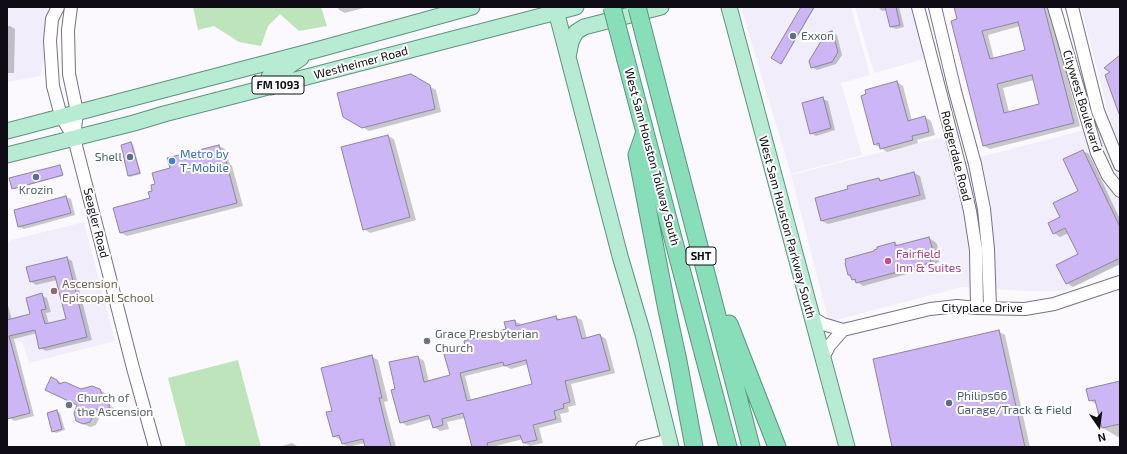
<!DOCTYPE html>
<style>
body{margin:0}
#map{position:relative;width:1127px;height:454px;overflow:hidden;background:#fbf9fe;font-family:"Exo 2",sans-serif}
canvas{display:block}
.frame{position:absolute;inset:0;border:8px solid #0f0c15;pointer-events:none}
.north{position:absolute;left:1079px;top:406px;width:40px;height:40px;-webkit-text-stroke:3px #fff;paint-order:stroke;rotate:166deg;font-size:11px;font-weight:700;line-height:16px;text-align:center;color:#0f0c15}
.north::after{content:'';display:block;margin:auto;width:14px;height:18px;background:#0f0c15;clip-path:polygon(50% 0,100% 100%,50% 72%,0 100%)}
</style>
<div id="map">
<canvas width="1127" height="454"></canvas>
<div class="frame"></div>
<div class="north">N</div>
</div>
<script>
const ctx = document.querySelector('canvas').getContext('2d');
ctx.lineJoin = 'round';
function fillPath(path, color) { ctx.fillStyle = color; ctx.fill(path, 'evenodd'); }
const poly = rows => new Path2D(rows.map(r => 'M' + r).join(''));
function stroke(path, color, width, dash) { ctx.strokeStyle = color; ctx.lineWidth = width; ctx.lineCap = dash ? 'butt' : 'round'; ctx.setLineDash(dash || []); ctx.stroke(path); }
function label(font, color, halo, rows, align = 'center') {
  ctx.font = font + ' "Exo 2",sans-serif'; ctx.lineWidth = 4; ctx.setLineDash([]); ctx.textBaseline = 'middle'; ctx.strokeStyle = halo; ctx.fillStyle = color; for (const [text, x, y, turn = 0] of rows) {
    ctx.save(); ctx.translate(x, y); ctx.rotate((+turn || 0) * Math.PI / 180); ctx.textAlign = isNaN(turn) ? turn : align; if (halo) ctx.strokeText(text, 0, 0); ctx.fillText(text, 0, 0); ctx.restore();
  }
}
fillPath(poly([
 [7,7,52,7,41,76,7,82],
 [743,7,851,7,870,75,841,83,862,155,791,174,742,11],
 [855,7,911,7,925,59,874,73],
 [1081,7,1120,7,1120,265,1065,291,1025,291,961,287,829,322,791,175,946,136,954,164,1111,123],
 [84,222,115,341,29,363,23,343,12,338,7,340,7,244,11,240]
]), '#f1edfa');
fillPath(poly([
 [193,7,321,7,327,26,299,31,280,14,268,26,261,46,239,42,214,26,198,30],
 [238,360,261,447,186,447,168,378]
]), '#bde4ba');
fillPath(poly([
 [338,7,367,7,345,13,339,10],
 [802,7,815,7,782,63,772,58],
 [878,7,899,7,904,27,896,29,891,27,887,10,882,11],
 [955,7,1049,7,1080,126,990,149,984,146],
 [1020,26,1027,50,994,59,988,35],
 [1034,80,1040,104,1009,112,1003,88],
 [7,26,10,26,15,29,14,73,7,73],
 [832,32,837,35,842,55,836,64,817,70,812,67],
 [411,75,436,90,441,112,369,131,344,116],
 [897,82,903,86,912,121,925,117,931,121,935,135,917,140,918,143,887,152,874,144],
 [823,99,828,101,835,130,816,136,811,133],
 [388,136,394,139,416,220,370,233,364,229],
 [131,143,133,144,141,174,130,177,129,176],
 [219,146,225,149,230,164,232,166,243,206,127,236,121,233,114,208,151,199,154,191,171,169,169,159],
 [1083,151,1089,154,1120,219,1120,264,1073,287,1067,283,1079,255,1069,233,1060,237,1054,233,1061,218,1079,192],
 [60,166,61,167,63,176,14,189,13,188],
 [914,173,920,176,926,199,828,224,822,221,849,190,848,187,879,179,883,181],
 [66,197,71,199,75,215,24,229,19,227],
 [929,238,935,242,937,244,939,254,937,255,939,262,936,263,937,266,927,268,926,268,907,273,907,274,863,286,852,279,852,276,849,275,875,252,895,243,899,246],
 [67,258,72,261,92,340,46,351,40,348,37,333,14,339,34,416,14,421,10,418,7,419,7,302,12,320,32,315,41,295,47,298,51,312,46,313,49,324,67,320,57,280,36,285,30,281],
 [556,317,561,320,576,317,582,320,587,339,600,335,606,339,615,373,571,384,576,405,568,407,569,412,560,414,562,422,539,428,543,443,530,446,524,443,523,439,492,447,473,447,465,418,447,422,449,429,440,431,434,427,431,419,407,426,401,422,396,390,418,357,424,361,429,382,451,376,467,346,507,330,514,321,521,324,521,326],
 [528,364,533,385,471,400,465,376,505,366,511,369],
 [998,331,1005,335,1030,447,893,447],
 [371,356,378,360,388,401,384,402,396,447,366,447,365,443,348,447,343,444,341,439,340,440,334,436,333,411],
 [57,380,63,384,81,391,100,390,106,394,110,406,116,409,113,417,102,412,96,425,90,427,77,421,78,405,52,393],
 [1120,382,1120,436,1118,437,1103,428,1097,405,1090,400],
 [57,411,60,413,65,430,56,433,53,431],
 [292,443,299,447,279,447]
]), '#0003');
const building = poly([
 [801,7,814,7,781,64,771,58,801,7],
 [885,7,896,7,900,25,890,27,885,7],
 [954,7,1044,7,1074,123,983,146,951,21,957,19,954,7],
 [1018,22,1025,50,990,59,982,31,1018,22],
 [1032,75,1039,104,1004,113,997,84,1032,75],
 [832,31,838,52,832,62,811,68,809,61,826,33,832,31],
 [1120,55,1120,114,1119,114,1105,75,1110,72,1104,68,1120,55],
 [411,74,430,85,435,109,362,128,343,117,337,93,411,74],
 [897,81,908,121,925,116,929,132,912,136,913,140,880,149,879,143,874,145,861,96,866,94,865,90,897,81],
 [823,97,831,128,810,134,802,103,823,97],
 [388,135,410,217,363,230,341,147,388,135],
 [131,142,140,173,128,176,121,145,131,142],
 [219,145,224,162,226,161,237,203,120,233,113,208,150,198,148,192,152,191,151,185,155,184,152,173,170,168,167,158,219,145],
 [1083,150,1120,227,1120,258,1066,284,1056,265,1078,254,1065,228,1053,234,1048,223,1060,217,1053,203,1078,191,1063,159,1083,150],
 [60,165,63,175,12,189,9,178,60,165],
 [914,172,920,195,821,221,815,198,848,189,847,186,879,178,880,181,914,172],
 [66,196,71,213,18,227,14,210,66,196],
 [929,237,933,251,931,251,933,259,930,259,931,263,920,265,919,265,901,270,901,271,856,283,855,279,852,280,850,275,848,275,845,263,846,262,845,259,874,251,874,250,877,249,877,247,895,242,895,246,929,237],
 [67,257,87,337,39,349,35,330,9,336,30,413,7,419,7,320,30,314,26,298,42,293,46,309,41,310,45,324,66,319,55,276,30,282,26,267,67,257],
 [556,316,557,320,576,316,582,339,600,334,610,370,565,381,570,402,563,404,564,408,554,411,556,419,533,425,537,440,523,443,520,435,487,443,488,447,472,447,463,413,442,419,443,425,433,428,429,415,400,423,391,390,395,389,389,362,418,356,424,382,450,375,443,351,465,346,464,341,506,329,504,322,515,320,516,326,556,316],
 [526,360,532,384,467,401,460,373,503,362,504,366,526,360],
 [999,330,1025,447,892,447,873,359,999,330],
 [372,355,382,398,379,398,391,447,365,447,363,439,342,444,339,435,333,437,326,412,332,411,321,368,372,355],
 [51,377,57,380,59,384,65,382,81,389,92,386,100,389,105,402,110,405,106,414,96,409,90,422,83,424,76,421,74,413,77,405,45,390,51,377],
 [1120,381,1120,424,1102,428,1095,400,1089,401,1086,389,1120,381],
 [57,410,62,429,52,432,47,413,57,410]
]);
fillPath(building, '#ccb6f5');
stroke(building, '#8d859d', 1);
const minor = poly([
 [58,7,52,19,50,41,53,86,61,116,74,138,133,368,155,447],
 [71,7,68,30,69,74,77,112,74,138],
 [918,7,960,168,970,211,976,250,977,308],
 [935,7,955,91,975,164,984,209,988,249,990,308],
 [1054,7,1097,153,1108,176,1120,191],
 [1072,7,1098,111,1120,165],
 [811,317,823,324,843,330,930,309,957,306,977,308,1025,309,1054,304,1120,282],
 [823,358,829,346,843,330],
 [642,447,670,440]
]);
const major = poly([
 [555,7,620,256,643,334,671,447],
 [729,7,823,358,847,447],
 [568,57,571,42,576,32,584,27,661,7],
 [270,87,269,77,271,75,283,70,301,58],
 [7,131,316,50,472,7],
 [7,155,134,123,164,114,576,7]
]);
const highway = poly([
 [626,60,728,447],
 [652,65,751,447],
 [645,132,637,155,667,310,678,361,694,447],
 [729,324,777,447]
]);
stroke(minor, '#797188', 14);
stroke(major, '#5e947f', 17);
stroke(highway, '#5e947f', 19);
stroke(minor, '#fff', 12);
stroke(major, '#b8ebd4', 15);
stroke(highway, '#88deb8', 17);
const highwayBridge = poly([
 [612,7,626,60],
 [637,7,652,65]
]);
stroke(highwayBridge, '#5e947f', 19, []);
stroke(highwayBridge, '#88deb8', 17);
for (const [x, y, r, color] of [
 [793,36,4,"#5c6f8a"],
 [130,157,4,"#5c6f8a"],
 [172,161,4,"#3f7fe0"],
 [36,177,4,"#5c6f8a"],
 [888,261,4,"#d1479c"],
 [54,291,4,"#8d6e63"],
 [427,341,4,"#6b7280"],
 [949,403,4,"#5c6f8a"],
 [69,405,4,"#6b7280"]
]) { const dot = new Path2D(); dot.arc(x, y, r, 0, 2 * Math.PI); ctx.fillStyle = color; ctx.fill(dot); stroke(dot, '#fff', 1.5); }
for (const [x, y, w] of [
 [278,85,52],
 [701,256,30]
]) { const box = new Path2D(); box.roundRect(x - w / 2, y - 9, w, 18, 3); ctx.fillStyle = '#fff'; ctx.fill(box); stroke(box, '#0f0c15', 1); }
label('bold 11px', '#0f0c15', null, [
 ["FM 1093",278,85],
 ["SHT",701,256]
]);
label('12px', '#4e5e75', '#fff', [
 ["Exxon",801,36],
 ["Shell",122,157,"right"],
 ["Krozin",36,190,"center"],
 ["Philips66",957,396],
 ["Garage/Track & Field",957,410]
], 'left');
label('12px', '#0f0c15', '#fff', [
 ["Westheimer Road",361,63,-15],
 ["Citywest Boulevard",1082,101,73],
 ["Rodgerdale Road",956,156,76],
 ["West Sam Houston Tollway South",652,157,75],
 ["Seagler Road",96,223,76],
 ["West Sam Houston Parkway South",787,227,75],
 ["Cityplace Drive",982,308]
]);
label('12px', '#366cbe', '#fff', [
 ["Metro by",180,154],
 ["T-Mobile",180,168]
], 'left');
label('12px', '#b23c85', '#fff', [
 ["Fairfield",896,254],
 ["Inn & Suites",896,268]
], 'left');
label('12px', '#785e54', '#fff', [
 ["Ascension",62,284],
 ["Episcopal School",62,298]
], 'left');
label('12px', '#5b616d', '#fff', [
 ["Grace Presbyterian",435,334],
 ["Church",435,348],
 ["Church of",77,398],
 ["the Ascension",77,412]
], 'left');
</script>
